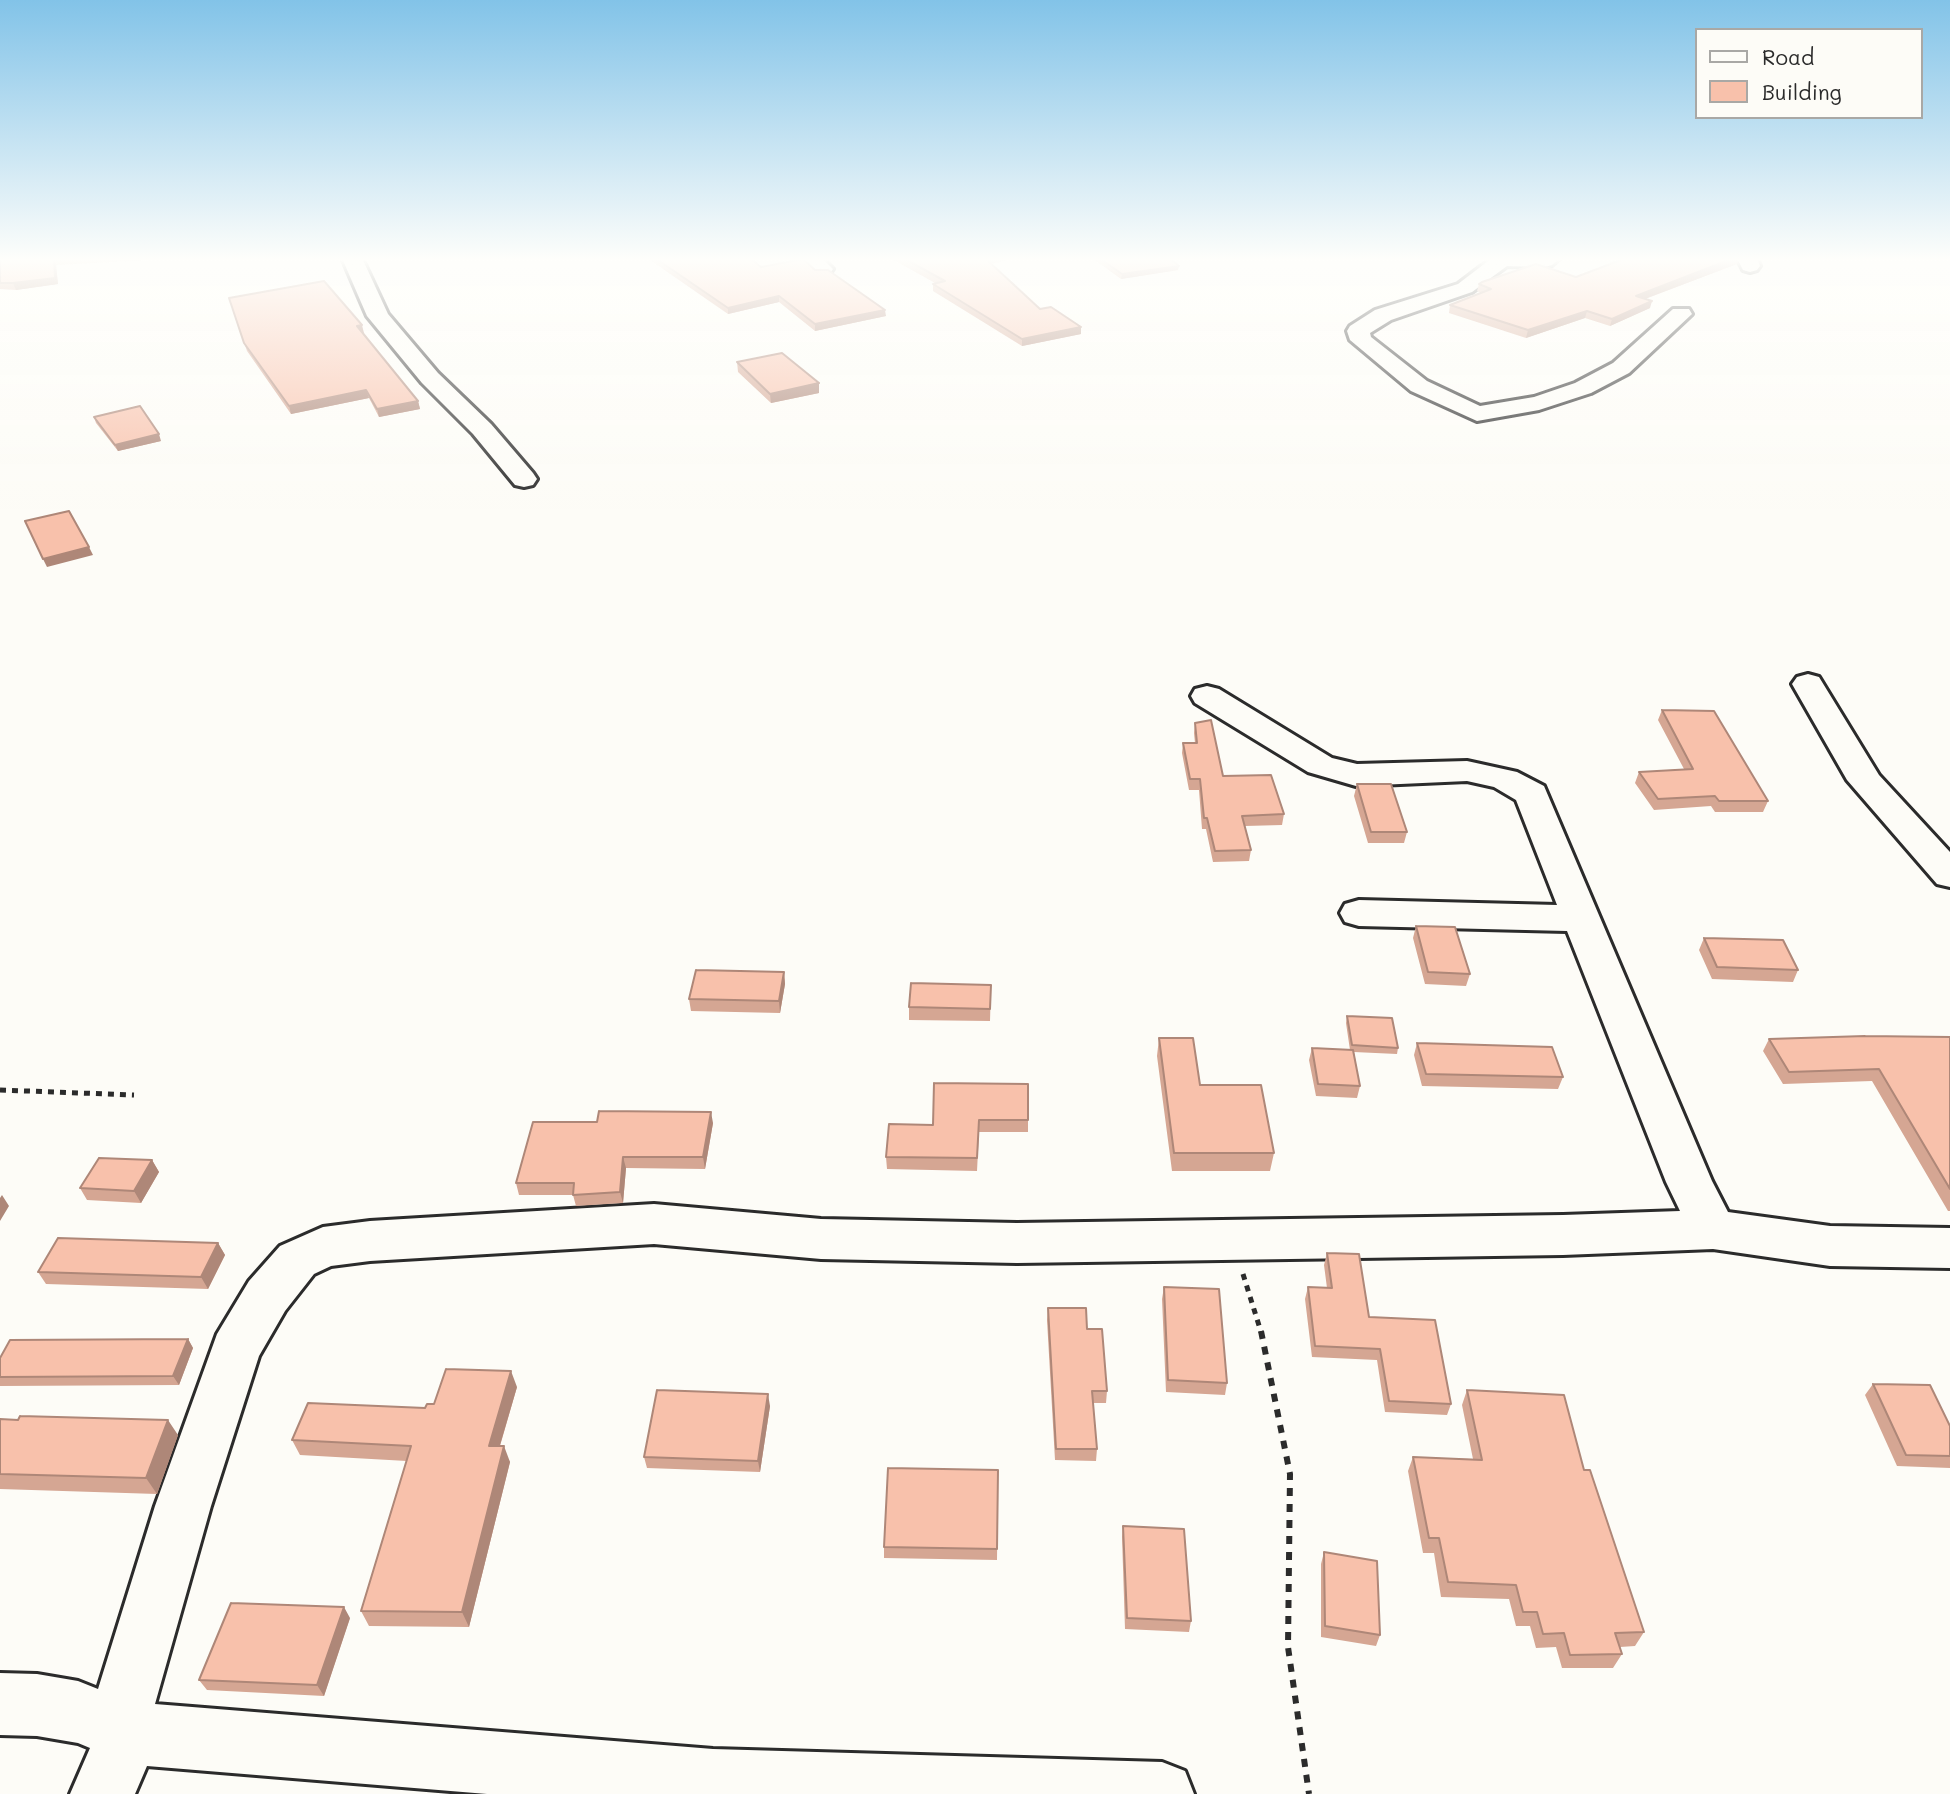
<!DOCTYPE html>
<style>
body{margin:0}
#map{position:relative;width:1950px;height:1794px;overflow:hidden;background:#fdfcf7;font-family:Mali,sans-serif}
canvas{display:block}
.legend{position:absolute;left:1695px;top:28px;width:228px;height:91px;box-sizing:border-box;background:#fdfcf7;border:2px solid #a9a8a5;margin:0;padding:9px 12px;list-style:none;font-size:21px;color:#2b2b2b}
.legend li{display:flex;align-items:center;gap:14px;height:35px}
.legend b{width:35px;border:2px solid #a9a8a5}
</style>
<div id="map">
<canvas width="1950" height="1794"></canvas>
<ul class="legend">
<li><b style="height:9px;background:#fdfcf7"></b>Road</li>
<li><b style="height:19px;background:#f8c1ab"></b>Building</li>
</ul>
</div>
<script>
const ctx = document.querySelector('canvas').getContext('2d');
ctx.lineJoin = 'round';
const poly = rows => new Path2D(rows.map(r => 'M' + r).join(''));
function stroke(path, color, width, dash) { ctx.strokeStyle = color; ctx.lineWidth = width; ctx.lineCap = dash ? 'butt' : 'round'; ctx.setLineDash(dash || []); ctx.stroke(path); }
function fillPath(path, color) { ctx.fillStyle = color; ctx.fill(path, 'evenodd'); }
const minor = poly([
 [342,258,362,258,388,314,438,373,491,424,533,473,537,479,533,485,524,487,515,485,473,434,422,383,367,316,342,258],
 [799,258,822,258,833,269,830,273,823,275,816,273,799,258],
 [1492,258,1560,258,1552,265,1545,267,1507,266,1472,292,1391,320,1370,333,1371,337,1427,381,1480,406,1534,397,1575,383,1613,363,1673,309,1689,309,1692,314,1629,373,1591,393,1539,410,1477,421,1411,391,1350,340,1347,331,1350,326,1375,310,1458,284,1492,258],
 [1737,258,1757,258,1760,266,1757,270,1750,272,1743,270,1737,258],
 [1808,674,1819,677,1879,775,1950,852,1950,887,1937,884,1847,780,1792,684,1797,677,1808,674],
 [1207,686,1219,689,1332,758,1357,764,1467,761,1517,772,1544,786,1712,1181,1728,1212,1830,1226,1950,1228,1950,1268,1830,1266,1713,1249,1563,1255,1017,1263,821,1259,654,1244,370,1261,331,1266,314,1274,285,1311,259,1356,211,1506,155,1704,713,1749,1162,1762,1185,1771,1194,1794,487,1794,147,1766,135,1794,70,1794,90,1748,78,1743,37,1736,0,1735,0,1673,37,1674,78,1681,98,1689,155,1506,217,1334,249,1281,280,1246,323,1227,370,1221,654,1204,821,1219,1017,1223,1563,1215,1680,1211,1666,1182,1567,931,1359,926,1345,922,1340,913,1345,904,1359,900,1557,905,1516,800,1494,787,1467,781,1356,786,1308,772,1195,703,1191,696,1195,689,1207,686]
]);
stroke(minor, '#2b2b2b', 6);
stroke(poly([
 [0,1090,134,1095],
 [1243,1274,1261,1332]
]), '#2b2b2b', 5, [6, 6]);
stroke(poly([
 [1261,1331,1290,1474,1288,1647,1309,1794]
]), '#2b2b2b', 6, [8, 8]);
fillPath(minor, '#fdfcf7');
fillPath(poly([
 [0,258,170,258,169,259,56,265,58,284,16,290,0,289],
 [647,258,750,258,761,267,815,270,886,316,815,331,779,302,728,314],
 [890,258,1016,258,991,264,1040,309,1081,327,1081,334,1022,346,933,291,933,284,935,283],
 [1092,258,1169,258,1179,266,1178,270,1121,279],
 [1626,258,1738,258,1737,264,1645,299,1650,308,1610,326,1585,318,1526,338,1449,313,1450,305,1481,293,1477,291,1479,284,1576,277],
 [229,298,364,333,363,333,418,401,420,409,379,417,369,398,291,414,247,351],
 [737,362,819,383,819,393,771,403,738,372],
 [94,417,161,441,118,451,96,423],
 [1662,710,1768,801,1763,812,1715,812,1711,806,1654,810,1635,783,1639,772,1684,769,1658,720],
 [1195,723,1223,776,1284,814,1282,825,1245,826,1251,850,1249,861,1213,862,1206,829,1202,829,1199,790,1189,790,1182,753,1183,743,1195,743,1194,733],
 [1357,784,1407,832,1404,843,1368,843,1354,796],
 [1416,926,1470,974,1466,986,1425,984,1413,938],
 [1704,938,1798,970,1793,982,1712,979,1699,950],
 [784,972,785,984,780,1013,691,1011,689,999],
 [991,985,990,1021,909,1020,909,1007],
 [1347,1016,1398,1048,1397,1054,1354,1052,1360,1086,1357,1098,1316,1096,1309,1060,1312,1048,1350,1050,1346,1023],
 [1950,1037,1950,1211,1948,1211,1872,1081,1783,1084,1763,1051,1769,1039],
 [1159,1038,1200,1085,1274,1153,1270,1171,1172,1171,1157,1056],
 [1417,1043,1563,1077,1558,1089,1422,1086,1414,1055],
 [934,1083,1028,1120,1028,1132,979,1132,977,1171,887,1169,886,1157,933,1125],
 [713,1123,705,1169,626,1168,623,1203,576,1206,573,1195,519,1195,516,1183],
 [152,1160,159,1172,141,1203,87,1200,80,1188],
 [218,1243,225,1255,208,1289,46,1284,38,1272],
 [1327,1253,1369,1317,1451,1404,1447,1415,1385,1412,1377,1360,1312,1357,1305,1299,1308,1287,1327,1288,1324,1265],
 [1164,1287,1227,1383,1225,1395,1166,1392,1162,1299],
 [1048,1308,1087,1329,1107,1391,1106,1403,1093,1403,1097,1449,1096,1461,1055,1460,1047,1320],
 [188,1339,193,1348,179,1385,0,1386,0,1358],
 [1873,1384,1950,1426,1950,1468,1897,1466,1865,1395],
 [517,1387,500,1446,510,1462,469,1627,369,1626,361,1611,407,1461,300,1455,292,1440,425,1408,434,1404],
 [1467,1390,1584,1470,1644,1632,1635,1646,1620,1647,1622,1654,1613,1668,1562,1668,1556,1647,1536,1648,1530,1626,1516,1626,1509,1599,1441,1597,1434,1553,1423,1553,1408,1471,1413,1457,1473,1459,1462,1405],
 [770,1406,760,1472,647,1468,644,1457],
 [0,1419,178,1435,157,1494,0,1489],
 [998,1470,997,1560,884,1558,884,1547],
 [1123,1526,1191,1621,1189,1632,1125,1629,1122,1537],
 [1324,1552,1380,1635,1376,1646,1321,1637,1321,1564],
 [350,1618,324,1696,207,1690,199,1680]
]), '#d5a693');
fillPath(poly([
 [985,258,1016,258,985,265],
 [1734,258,1738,258,1737,264,1634,303,1636,296],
 [54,259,56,265,58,284,16,290,13,283],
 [1179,266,1178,270,1121,279,1122,274],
 [779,296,779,302,728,314,728,308],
 [1652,301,1650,308,1610,326,1612,319],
 [885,310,886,316,815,331,815,324],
 [1587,311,1585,318,1526,338,1528,330],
 [362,325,364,333,359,333,357,326],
 [1081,327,1081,334,1022,346,1022,339],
 [819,383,819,393,771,403,770,394],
 [366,390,369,398,291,414,289,406],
 [418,401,420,409,379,417,377,409],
 [159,434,161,441,118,451,115,445],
 [89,547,93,555,47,567,43,559],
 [784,972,785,984,780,1013,779,1001],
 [711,1112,713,1123,705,1169,703,1157],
 [623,1157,626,1168,623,1203,620,1192],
 [152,1160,159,1172,141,1203,134,1191],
 [2,1195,9,1206,0,1221,0,1198],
 [218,1243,225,1255,208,1289,201,1277],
 [188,1339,193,1348,179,1385,173,1376],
 [511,1371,517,1387,495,1462,489,1446],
 [768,1394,770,1406,760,1472,758,1461],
 [168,1420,178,1435,157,1494,146,1478],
 [504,1446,510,1462,469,1627,462,1612],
 [344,1607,350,1618,324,1696,317,1685]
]), '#ae8778');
const building = poly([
 [0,258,63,258,54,259,55,278,13,283,0,283,0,258],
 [655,258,750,258,761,267,803,259,815,270,828,270,885,310,815,324,779,296,728,308,655,258],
 [903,258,985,258,1040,309,1051,307,1081,327,1022,339,933,284,945,281,903,258],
 [1099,258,1169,258,1179,266,1122,274,1099,258],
 [1626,258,1734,258,1636,296,1652,301,1612,319,1587,311,1528,330,1450,305,1491,289,1479,284,1482,282,1536,264,1576,277,1626,258],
 [324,281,362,325,357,326,418,401,377,409,366,390,289,406,244,343,229,298,324,281],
 [782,353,819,383,770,394,737,362,782,353],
 [140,406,159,434,115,445,94,417,140,406],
 [69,511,89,547,43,559,25,521,69,511],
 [1662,710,1714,711,1768,801,1719,801,1715,796,1658,799,1639,772,1693,769,1662,710],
 [1211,720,1223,776,1271,775,1284,814,1242,816,1251,850,1215,851,1207,818,1204,818,1200,779,1190,779,1183,743,1197,743,1195,723,1211,720],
 [1357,784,1391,784,1407,832,1371,832,1357,784],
 [1416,926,1455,927,1470,974,1428,972,1416,926],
 [1704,938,1783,940,1798,970,1717,967,1704,938],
 [696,970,784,972,779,1001,689,999,696,970],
 [911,983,991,985,990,1009,909,1007,911,983],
 [1347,1016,1392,1018,1398,1048,1352,1045,1347,1016],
 [1865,1036,1950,1037,1950,1189,1879,1069,1789,1072,1769,1039,1865,1036],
 [1159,1038,1193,1038,1200,1085,1261,1085,1274,1153,1174,1153,1159,1038],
 [1417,1043,1552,1047,1563,1077,1426,1074,1417,1043],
 [1312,1048,1353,1050,1360,1086,1318,1084,1312,1048],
 [934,1083,1028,1084,1028,1120,979,1120,977,1158,886,1157,889,1124,933,1125,934,1083],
 [599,1111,711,1112,703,1157,623,1157,620,1192,573,1195,574,1183,516,1183,533,1122,597,1122,599,1111],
 [99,1158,152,1160,134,1191,80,1188,99,1158],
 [58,1238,218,1243,201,1277,38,1272,58,1238],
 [1327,1253,1359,1254,1369,1317,1435,1320,1451,1404,1389,1401,1380,1349,1315,1346,1308,1287,1332,1288,1327,1253],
 [1164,1287,1219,1289,1227,1383,1168,1380,1164,1287],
 [1048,1308,1086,1308,1087,1329,1102,1329,1107,1391,1092,1391,1097,1449,1056,1449,1048,1308],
 [188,1339,173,1376,0,1377,0,1358,10,1340,188,1339],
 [446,1369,511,1371,489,1446,504,1446,462,1612,361,1611,411,1446,292,1440,308,1403,425,1408,427,1404,434,1404,446,1369],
 [1873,1384,1930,1385,1950,1426,1950,1456,1906,1455,1873,1384],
 [657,1390,768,1394,758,1461,644,1457,657,1390],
 [1467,1390,1564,1395,1584,1470,1590,1470,1644,1632,1615,1633,1622,1654,1570,1655,1564,1633,1543,1634,1537,1612,1523,1612,1516,1585,1448,1582,1439,1538,1429,1538,1413,1457,1482,1460,1467,1390],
 [20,1416,168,1420,146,1478,0,1474,0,1419,18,1420,20,1416],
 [888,1468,998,1470,997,1549,884,1547,888,1468],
 [1123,1526,1184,1529,1191,1621,1127,1618,1123,1526],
 [1324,1552,1377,1561,1380,1635,1325,1626,1324,1552],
 [231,1603,344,1607,317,1685,199,1680,231,1603]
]);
fillPath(building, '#f8c1ab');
stroke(building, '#ae8778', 2);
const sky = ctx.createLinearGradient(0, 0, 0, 509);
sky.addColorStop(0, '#82c3e8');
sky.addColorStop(0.51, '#fefefb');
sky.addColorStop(1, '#fefefb00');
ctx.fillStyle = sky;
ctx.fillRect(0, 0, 1950, 509);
</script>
